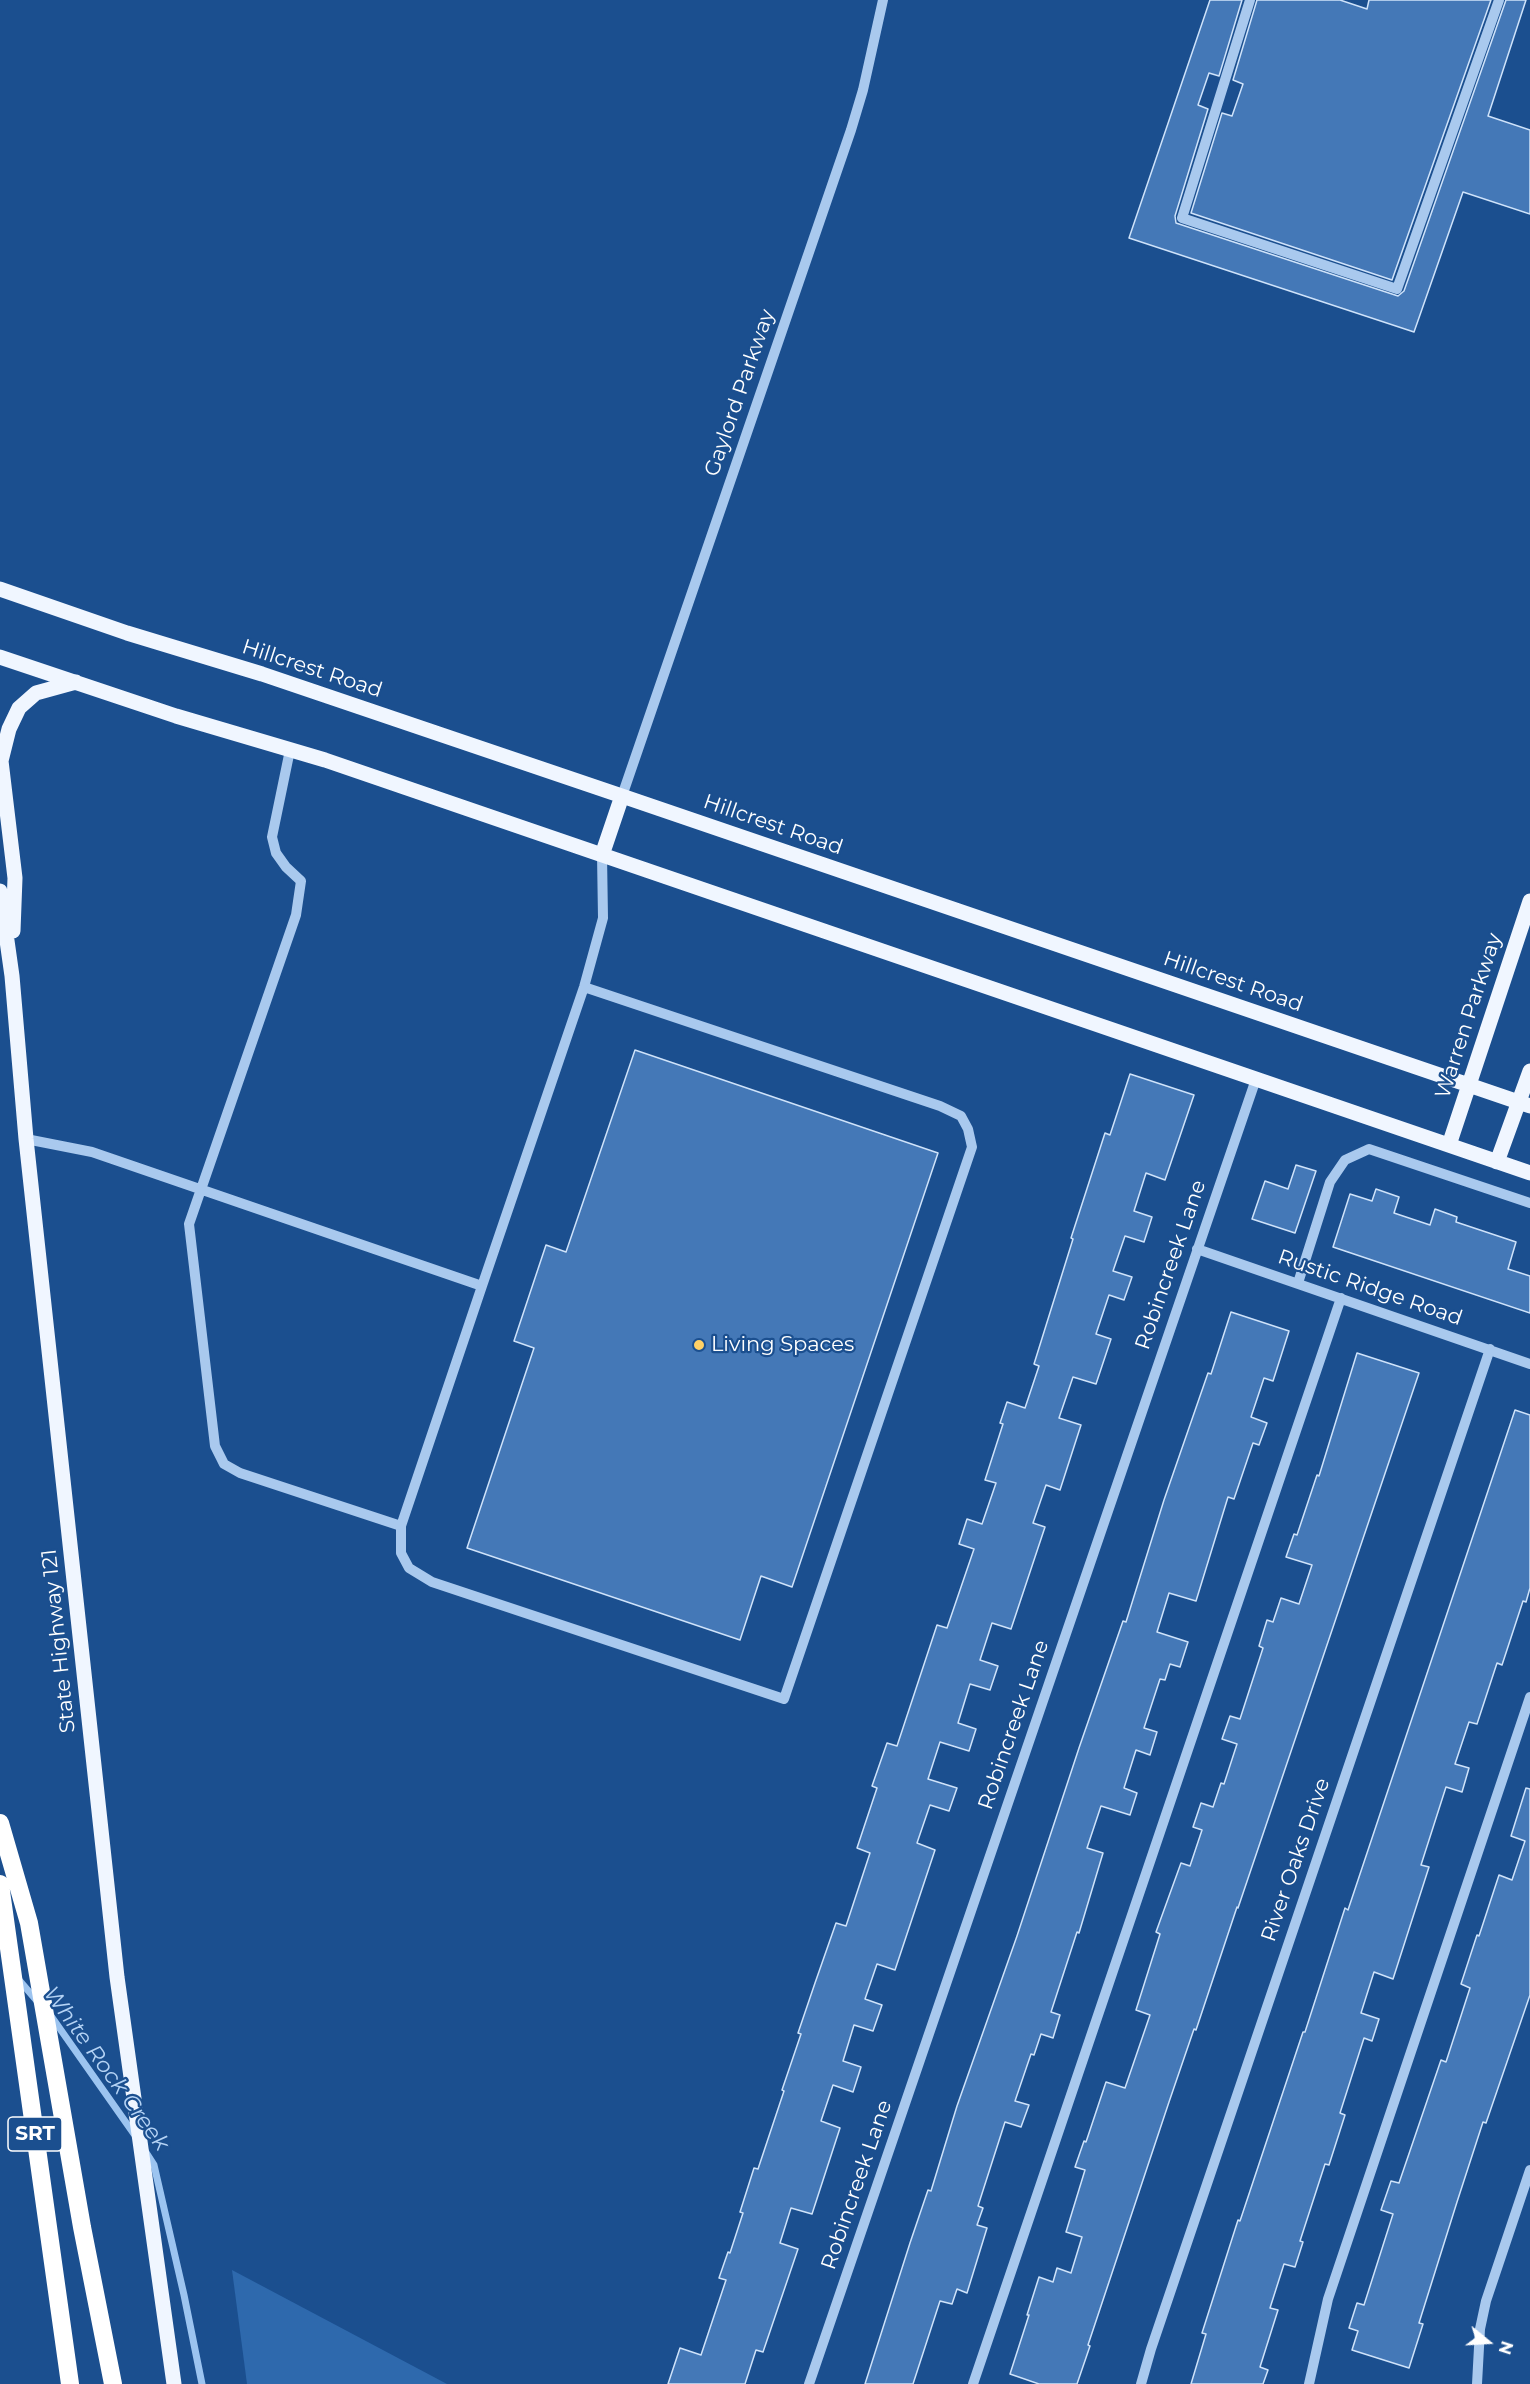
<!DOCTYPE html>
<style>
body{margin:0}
#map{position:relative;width:1530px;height:2384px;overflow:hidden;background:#1b4f8f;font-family:Montserrat,sans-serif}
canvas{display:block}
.north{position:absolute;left:1458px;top:2312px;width:60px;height:60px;-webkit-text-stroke:4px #1b4f8f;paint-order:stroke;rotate:108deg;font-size:16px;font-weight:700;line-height:24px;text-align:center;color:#fff}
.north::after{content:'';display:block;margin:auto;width:21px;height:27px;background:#fff;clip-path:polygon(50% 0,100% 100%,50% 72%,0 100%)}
</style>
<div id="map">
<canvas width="1530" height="2384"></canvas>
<div class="north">N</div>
</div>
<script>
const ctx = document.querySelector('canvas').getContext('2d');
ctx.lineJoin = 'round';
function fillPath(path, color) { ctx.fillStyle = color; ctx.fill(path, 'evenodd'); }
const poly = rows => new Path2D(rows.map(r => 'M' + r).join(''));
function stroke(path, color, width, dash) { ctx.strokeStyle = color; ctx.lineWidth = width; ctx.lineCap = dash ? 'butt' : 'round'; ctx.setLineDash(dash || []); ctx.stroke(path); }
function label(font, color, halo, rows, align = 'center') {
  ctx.font = font + ' Montserrat,sans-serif'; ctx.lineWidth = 4.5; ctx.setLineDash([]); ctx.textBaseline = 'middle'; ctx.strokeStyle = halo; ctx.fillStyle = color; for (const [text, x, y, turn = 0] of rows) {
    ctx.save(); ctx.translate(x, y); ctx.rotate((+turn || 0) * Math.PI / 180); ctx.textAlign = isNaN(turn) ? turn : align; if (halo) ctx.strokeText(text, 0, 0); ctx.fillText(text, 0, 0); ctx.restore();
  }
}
fillPath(poly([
 [232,2270,447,2384,247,2384]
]), '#2e69ad');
stroke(poly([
 [19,1980,37,2001],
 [51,2016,134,2134],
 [145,2151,154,2165,184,2295,202,2384]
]), '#9cc4f0', 7);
const building = poly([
 [1210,0,1242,0,1219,76,1209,73,1198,105,1208,109,1175,216,1176,223,1398,296,1404,291,1506,0,1526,0,1488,116,1530,130,1530,214,1463,192,1414,332,1129,238,1210,0],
 [1257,0,1340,0,1367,9,1369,0,1491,0,1392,280,1191,213,1222,113,1232,116,1243,84,1233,80,1257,0],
 [635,1050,938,1153,792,1587,761,1576,740,1640,467,1548,534,1348,514,1341,546,1245,566,1252,635,1050],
 [1130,1074,1194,1095,1165,1180,1146,1173,1134,1211,1152,1217,1144,1242,1125,1236,1113,1271,1132,1277,1124,1300,1109,1295,1096,1334,1111,1339,1096,1384,1073,1377,1059,1418,1081,1425,1060,1490,1046,1485,1033,1523,1045,1527,1011,1629,992,1623,980,1660,998,1666,990,1690,970,1684,958,1723,976,1729,969,1751,940,1742,928,1779,957,1788,949,1811,930,1805,917,1843,935,1850,895,1970,877,1964,865,1999,882,2005,873,2031,854,2025,843,2061,861,2067,853,2092,833,2085,821,2121,840,2128,812,2214,791,2208,780,2243,798,2249,763,2352,756,2350,745,2384,668,2384,680,2348,701,2355,726,2280,719,2278,728,2252,730,2253,743,2213,740,2212,754,2168,758,2169,784,2091,782,2090,801,2034,798,2033,815,1983,836,1923,846,1926,870,1853,857,1848,877,1788,872,1786,887,1743,897,1746,937,1625,947,1628,974,1549,959,1544,967,1519,982,1524,996,1483,985,1480,1003,1424,1000,1423,1007,1402,1025,1408,1039,1366,1034,1364,1073,1239,1071,1238,1105,1133,1110,1135,1130,1074],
 [1296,1165,1316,1171,1295,1233,1252,1219,1265,1181,1288,1189,1296,1165],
 [1376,1189,1399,1197,1394,1213,1430,1225,1435,1209,1457,1217,1456,1222,1516,1242,1508,1269,1530,1276,1530,1313,1333,1247,1350,1194,1372,1201,1376,1189],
 [1231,1312,1289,1331,1273,1381,1264,1378,1251,1417,1267,1423,1259,1445,1253,1443,1234,1499,1228,1497,1196,1601,1169,1593,1157,1632,1188,1642,1180,1667,1170,1664,1165,1680,1160,1679,1144,1728,1157,1732,1150,1755,1136,1750,1124,1788,1137,1793,1130,1815,1101,1806,1087,1848,1103,1853,1079,1933,1077,1932,1051,2012,1060,2015,1053,2038,1041,2034,1034,2055,1031,2054,1015,2101,1029,2105,1021,2127,1005,2122,978,2206,983,2208,977,2225,987,2228,967,2293,957,2289,952,2304,940,2301,913,2384,865,2384,910,2243,928,2190,931,2191,957,2106,1017,1936,1079,1748,1123,1621,1126,1622,1164,1500,1208,1373,1211,1374,1231,1312],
 [1357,1353,1419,1373,1238,1908,1237,1907,1196,2030,1194,2029,1169,2102,1088,2345,1090,2346,1077,2384,1039,2384,1010,2374,1029,2315,1027,2315,1039,2277,1053,2282,1057,2268,1071,2273,1082,2237,1066,2232,1085,2170,1075,2167,1084,2141,1086,2142,1106,2082,1125,2088,1150,2015,1136,2010,1160,1934,1156,1932,1181,1863,1190,1866,1202,1830,1193,1827,1201,1803,1213,1807,1221,1783,1224,1784,1237,1744,1222,1739,1230,1716,1240,1719,1263,1648,1259,1646,1267,1620,1273,1622,1281,1598,1299,1604,1312,1565,1286,1557,1294,1534,1297,1535,1317,1475,1319,1476,1357,1353],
 [1515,1410,1530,1415,1530,1588,1526,1602,1523,1601,1502,1665,1497,1663,1477,1724,1469,1722,1455,1764,1469,1768,1462,1792,1446,1787,1421,1865,1429,1867,1393,1979,1374,1972,1361,2013,1379,2019,1372,2041,1364,2038,1340,2113,1345,2115,1329,2165,1325,2164,1300,2241,1303,2242,1295,2267,1284,2264,1270,2308,1278,2310,1260,2367,1268,2370,1263,2384,1191,2384,1206,2334,1202,2333,1238,2220,1240,2221,1303,2032,1305,2032,1345,1908,1348,1910,1515,1410],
 [1526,1788,1530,1789,1530,1995,1486,2123,1483,2122,1457,2202,1419,2323,1423,2324,1409,2368,1352,2350,1358,2331,1349,2328,1357,2303,1364,2305,1393,2214,1381,2210,1391,2181,1399,2183,1441,2060,1446,2062,1470,1988,1461,1984,1477,1935,1479,1936,1499,1875,1512,1880,1525,1841,1511,1836,1526,1788]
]);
fillPath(building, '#4478b7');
stroke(building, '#cfe3fa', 1.5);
stroke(poly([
 [1250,0,1182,218,1397,289,1499,0],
 [290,750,272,837,276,853,286,867,301,881,296,915,189,1224,215,1446,224,1464,240,1473,401,1526,482,1286],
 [622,796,851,130,863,90,883,0],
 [26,1139,92,1152,482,1286,584,987,603,918,602,855],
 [1197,1249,1530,1364],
 [1298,1283,1330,1182,1345,1160,1369,1149,1530,1203],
 [401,1526,401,1553,409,1568,432,1582,784,1699,972,1147,968,1129,961,1116,940,1106,584,987],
 [809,2384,1256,1079],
 [973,2384,1341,1298],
 [1141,2384,1151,2349,1490,1349],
 [1309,2384,1328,2299,1530,1697],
 [1477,2384,1480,2329,1486,2301,1530,2170]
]), '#a9c9ee', 10);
stroke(poly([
 [0,589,127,633,262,674,622,796,1530,1106],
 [0,657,176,716,325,760,1530,1173],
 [602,855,622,796],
 [0,891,12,976,26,1139,117,1977,174,2384],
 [13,931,15,878,1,761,9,729,19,708,36,693,76,682],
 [1449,1145,1530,901],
 [1497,1162,1530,1071]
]), '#f0f6ff', 15);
stroke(poly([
 [0,1823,29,1923,82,2227,113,2384],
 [0,1884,70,2384]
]), '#fff', 18);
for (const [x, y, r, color] of [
 [699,1345,6,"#ffd166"]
]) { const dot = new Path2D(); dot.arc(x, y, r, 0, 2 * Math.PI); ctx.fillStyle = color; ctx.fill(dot); stroke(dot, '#1b4f8f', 2); }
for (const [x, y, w] of [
 [35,2134,54]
]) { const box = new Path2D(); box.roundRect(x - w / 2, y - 17, w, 34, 4.5); ctx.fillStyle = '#1b4f8f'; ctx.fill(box); stroke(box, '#fff', 1.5); }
label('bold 20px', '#fff', null, [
 ["SRT",35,2134]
]);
label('21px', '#fff', '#1b4f8f', [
 ["Gaylord Parkway",740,393,-71],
 ["Hillcrest Road",312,669,18],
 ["Hillcrest Road",773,825,19],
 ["Hillcrest Road",1233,982,19],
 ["Warren Parkway",1469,1016,-72],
 ["Robincreek Lane",1171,1265,-71],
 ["Rustic Ridge Road",1370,1288,19],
 ["State Highway 121",59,1641,-96],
 ["Robincreek Lane",1014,1725,-71],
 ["River Oaks Drive",1296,1860,-71],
 ["Robincreek Lane",857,2185,-71]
]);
label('21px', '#fff', '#1b4f8f', [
 ["Living Spaces",711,1345]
], 'left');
label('italic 22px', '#b5d3f5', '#1b4f8f', [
 ["White Rock Creek",106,2069,54]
]);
</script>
